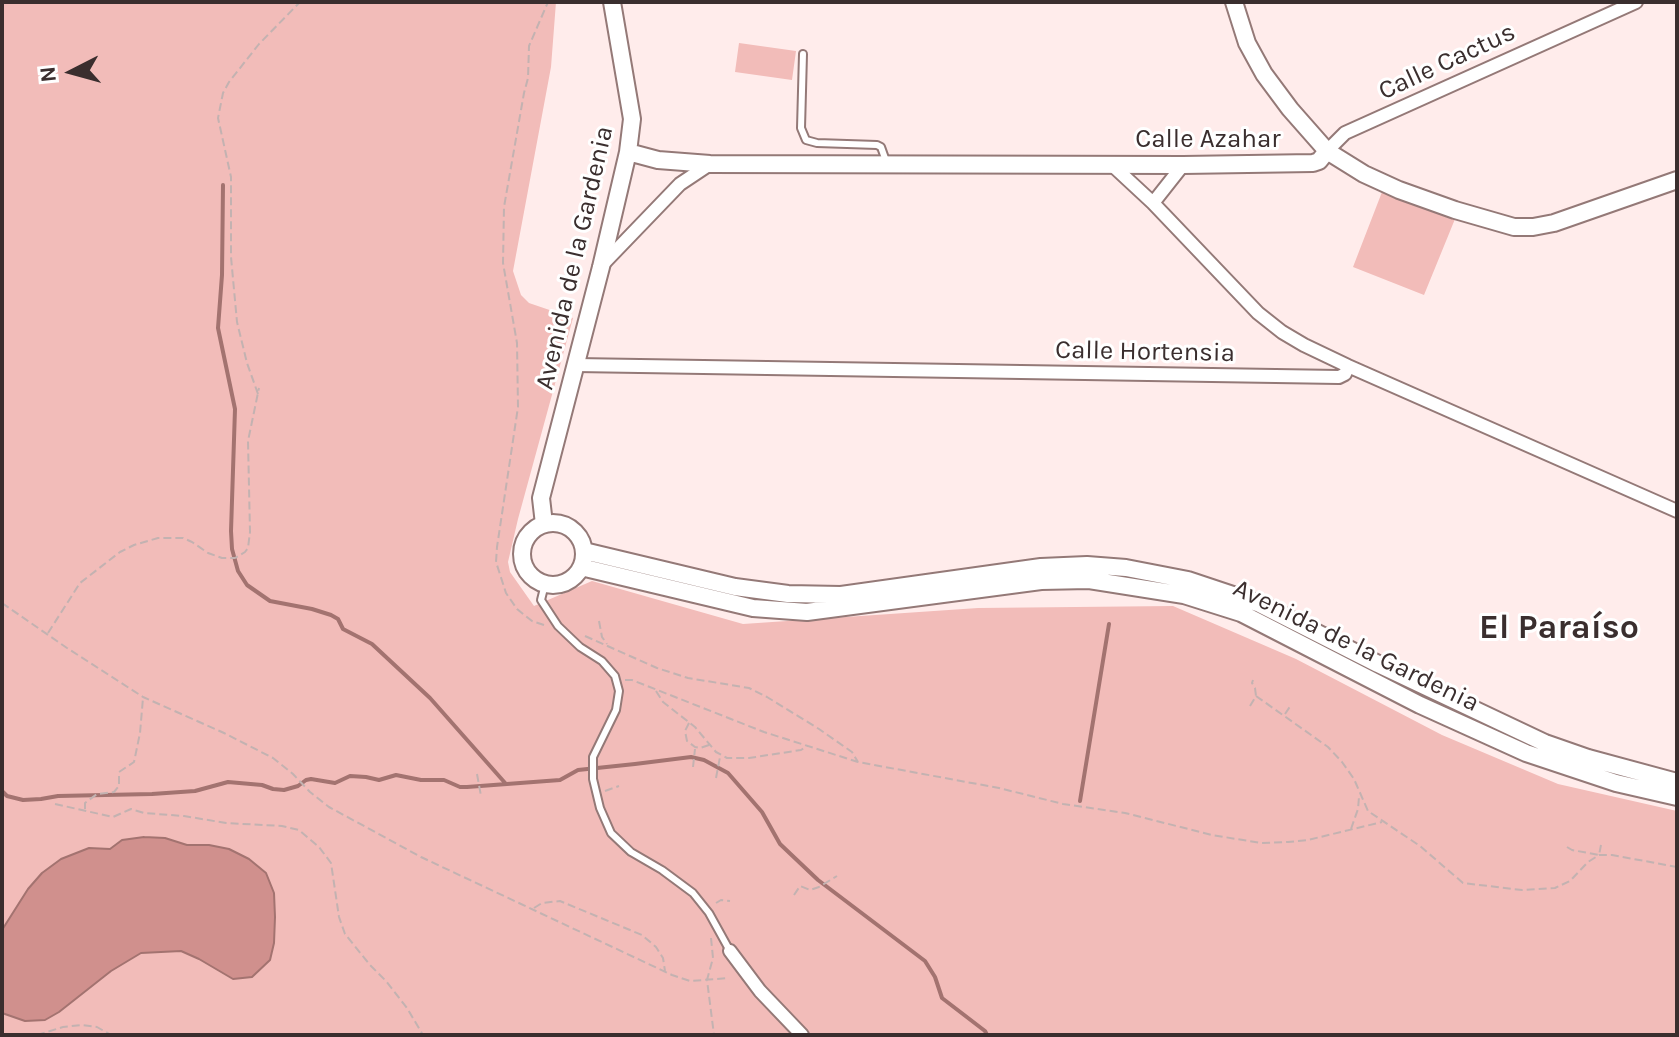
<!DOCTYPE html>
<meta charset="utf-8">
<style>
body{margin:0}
#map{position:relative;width:1679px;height:1037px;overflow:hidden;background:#ffeceb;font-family:Karla,sans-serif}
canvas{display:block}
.frame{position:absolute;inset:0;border:4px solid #3a2e2e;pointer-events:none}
.north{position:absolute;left:32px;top:32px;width:80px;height:80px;-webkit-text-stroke:6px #fff;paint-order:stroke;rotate:264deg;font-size:22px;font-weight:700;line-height:32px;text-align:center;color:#3a2e2e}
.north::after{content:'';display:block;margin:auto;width:28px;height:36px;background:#3a2e2e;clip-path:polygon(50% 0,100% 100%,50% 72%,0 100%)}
</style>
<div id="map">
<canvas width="1679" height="1037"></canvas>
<div class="frame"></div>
<div class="north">N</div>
</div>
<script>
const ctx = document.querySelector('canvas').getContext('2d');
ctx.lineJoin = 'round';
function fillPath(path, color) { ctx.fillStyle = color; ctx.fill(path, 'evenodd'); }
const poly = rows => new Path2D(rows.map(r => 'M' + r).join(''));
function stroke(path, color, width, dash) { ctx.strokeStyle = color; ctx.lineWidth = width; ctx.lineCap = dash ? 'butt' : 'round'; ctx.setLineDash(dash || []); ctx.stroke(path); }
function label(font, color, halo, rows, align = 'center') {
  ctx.font = font + ' Karla,sans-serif'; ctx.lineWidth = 6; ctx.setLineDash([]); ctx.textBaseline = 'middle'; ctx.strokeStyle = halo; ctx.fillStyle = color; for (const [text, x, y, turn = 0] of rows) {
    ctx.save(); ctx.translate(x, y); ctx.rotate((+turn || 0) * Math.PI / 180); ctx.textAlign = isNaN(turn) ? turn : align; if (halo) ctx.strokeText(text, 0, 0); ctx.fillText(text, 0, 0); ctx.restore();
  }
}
fillPath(poly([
 [2,2,556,2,551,67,513,271,521,295,529,303,573,318,518,519,508,562,510,572,534,606,592,581,743,624,978,608,1173,606,1296,659,1442,735,1558,784,1677,811,1677,1035,2,1035],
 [739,43,796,51,792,80,735,72],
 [1382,192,1455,219,1424,295,1353,267]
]), '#f2bcb9');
const water = poly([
 [144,837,165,838,187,845,209,845,229,849,249,859,266,873,274,893,275,917,274,943,270,960,252,977,233,979,199,959,181,951,141,953,111,971,59,1012,45,1020,25,1021,2,1013,2,930,28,889,42,873,61,859,89,848,110,849,122,840,144,837]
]);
fillPath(water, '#d0908d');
stroke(water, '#a37370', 2);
stroke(poly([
 [223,185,222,275,218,328,235,409,231,531,232,549,238,571,247,585,270,601,312,609,331,615,338,619,343,629,372,644,430,698,506,784],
 [2,791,7,796,23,800,41,799,58,796,152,794,195,791,228,782,262,785,273,789,284,790,298,786,306,780,311,779,335,783,350,776,366,777,379,780,396,775,421,780,444,780,460,787,467,787,560,780,578,770,635,764,691,757,704,760,728,773,762,812,780,844,818,880,925,961,935,977,942,998,985,1031,987,1035],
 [1080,801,1109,624]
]), '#a37370', 4);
const lane = poly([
 [803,54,801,128,806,140,817,143,877,145,881,147,886,161],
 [545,584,541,600,558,626,580,647,602,661,615,676,619,691,616,710,593,757,593,779,600,808,611,833,631,852,662,870,693,893,709,913,730,951]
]);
const street = poly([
 [1327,151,1345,133,1636,2],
 [1111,164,1153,203,1258,313,1282,332,1304,345,1348,366,1677,511],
 [1153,203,1183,165],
 [603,264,680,184,710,164],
 [576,365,1339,377,1345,374,1348,366],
 [730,951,760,991,802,1035]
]);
const secondary = poly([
 [1234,2,1247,43,1264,74,1290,109,1327,151],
 [628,152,658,160,710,164,1183,165,1313,163,1319,161,1327,151,1364,174,1399,190,1455,210,1514,227,1533,227,1554,223,1677,180],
 '522 554a31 31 0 1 1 62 0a31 31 0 1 1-62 0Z',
 [544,524,541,498,601,267,628,152,632,119,612,2],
 [584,551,735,587,788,594,841,595,1041,567,1087,565,1126,568,1188,580,1260,604,1378,664,1545,743,1588,758,1677,782],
 [581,567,753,608,807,612,1041,581,1089,580,1184,595,1241,613,1420,705,1526,753,1616,783,1677,797]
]);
stroke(lane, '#947977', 10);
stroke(street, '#947977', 16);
stroke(secondary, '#947977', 20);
stroke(poly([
 [258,394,247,363,237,322,231,257,231,177,218,118,223,93,229,82,259,44,300,2],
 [2,603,67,648,143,697,224,733,273,758,293,774,310,792,329,807,421,857,672,975,690,981,729,978],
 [599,621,602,637,607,644],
 [544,625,532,621,517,609,506,593,496,562,497,547,518,407,517,343,503,263,504,207,524,93,528,78,529,46,548,2],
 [48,633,80,583,120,552,134,545,158,538,183,538,192,542,208,553,222,558,235,558,245,552,248,548,250,532,248,441,259,388],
 [585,636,657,668,688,678,749,688,767,697,819,729,852,752,858,762],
 [625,680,632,680,764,732,858,762,999,788,1063,804,1125,813,1212,835,1261,843,1288,842,1308,840,1382,822],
 [656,691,663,702,695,727,716,752,727,758,749,758,801,750,807,746],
 [1256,696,1328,747,1342,762,1354,779,1368,811,1420,846,1463,883,1522,890,1555,888,1570,881,1588,862,1599,855,1612,855,1677,867],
 [1250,706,1256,696,1255,688,1252,683,1253,680],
 [1285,714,1291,705],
 [689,723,685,731,687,741,695,747,700,748,709,745],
 [693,767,695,749],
 [477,774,481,796],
 [716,778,720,757],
 [605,791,619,786],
 [55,804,113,817,131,809,144,813,184,816,226,823,282,826,299,830,319,847,331,863,339,917,345,934,370,965,386,981,407,1008,423,1035],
 [85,809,85,803,97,794,114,792,119,786,119,772,134,762,140,733,143,698],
 [1351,829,1358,809,1359,797],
 [1567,847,1572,850,1599,855,1601,845],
 [794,895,800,886,810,890,819,887,837,876],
 [716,903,721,900,730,901],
 [534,908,542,903,560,901,642,935,656,947,663,958,665,971],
 [711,938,713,958,707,980,714,1035],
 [37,1035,63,1027,81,1025,97,1027,111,1035]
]), '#c3b2b1', 2, [8, 4]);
stroke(lane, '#fff', 6);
stroke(street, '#fff', 12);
stroke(secondary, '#fff', 16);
label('26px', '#3a2e2e', '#fff', [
 ["Calle Cactus",1447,62,-25],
 ["Calle Azahar",1208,140],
 ["Avenida de la Gardenia",575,258,-77],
 ["Calle Hortensia",1145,352,1],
 ["Avenida de la Gardenia",1356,646,26]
]);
label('bold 34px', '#3a2e2e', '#fff', [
 ["El Paraíso",1559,628]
]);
</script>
